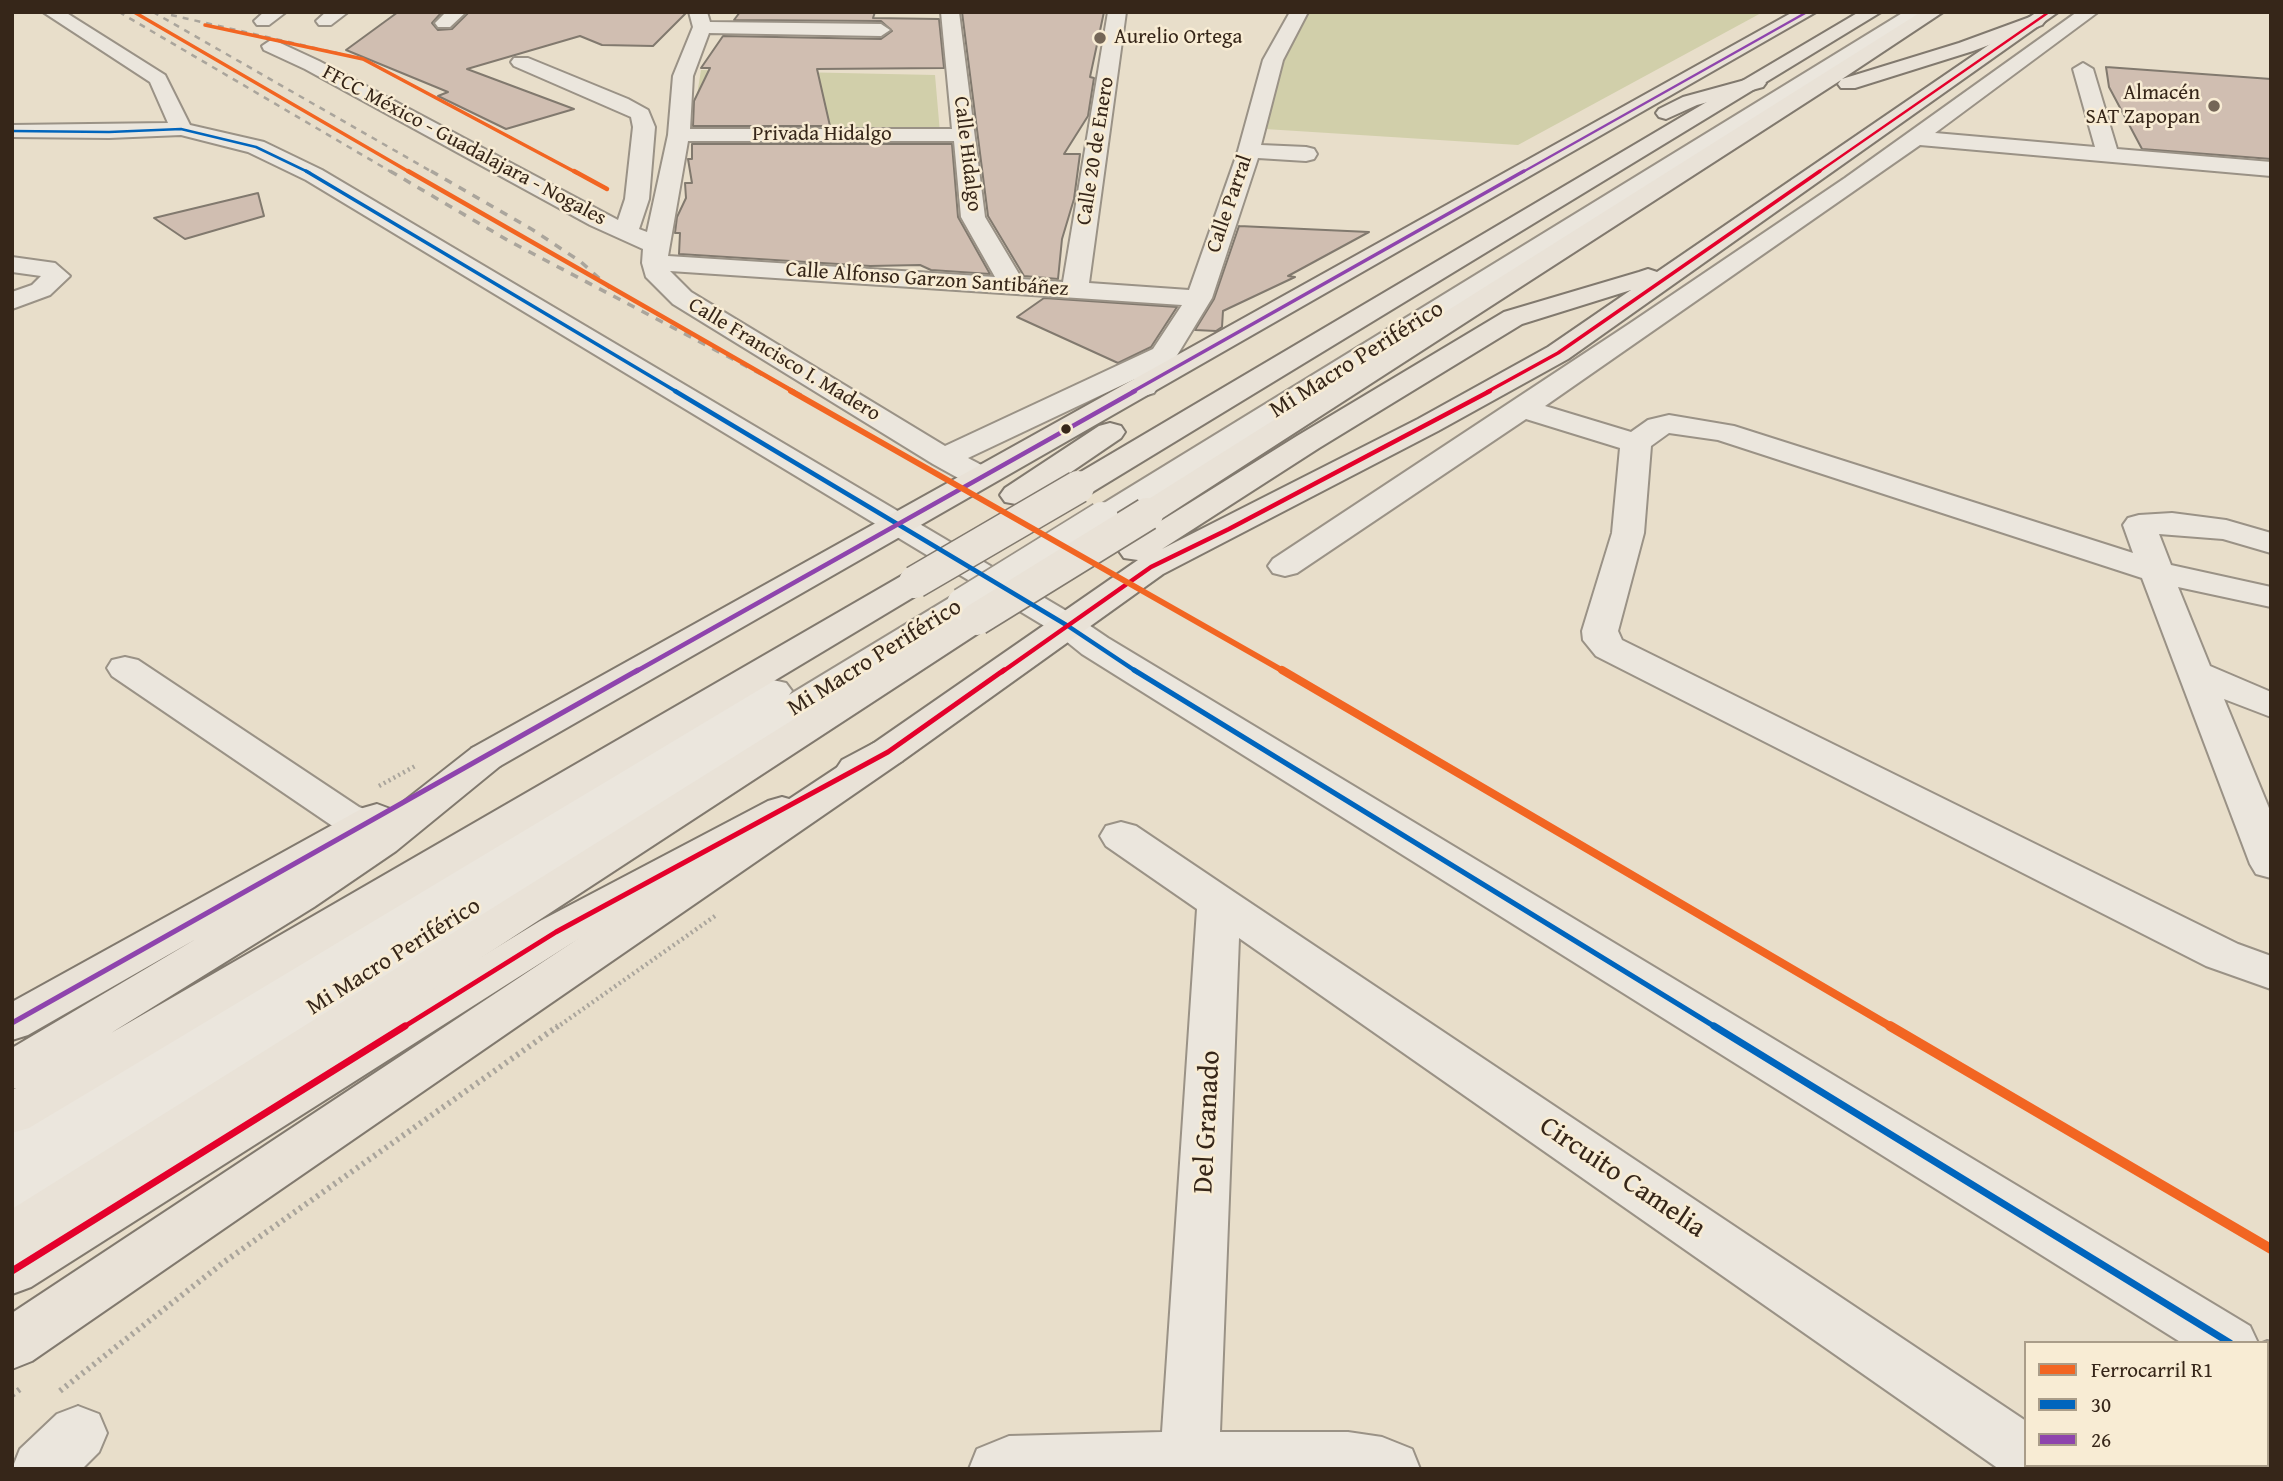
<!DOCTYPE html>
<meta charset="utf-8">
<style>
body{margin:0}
#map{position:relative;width:2283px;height:1481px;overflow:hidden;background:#e8deca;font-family:"Gentium Book Plus",serif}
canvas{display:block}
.frame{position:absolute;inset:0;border:14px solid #362619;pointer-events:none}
.legend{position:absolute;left:2024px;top:1341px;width:245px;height:126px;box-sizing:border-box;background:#f8ecd4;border:2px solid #aa9d89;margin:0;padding:9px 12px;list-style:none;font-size:21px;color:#362619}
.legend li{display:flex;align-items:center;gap:14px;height:35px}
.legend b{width:35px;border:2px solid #aa9d89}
</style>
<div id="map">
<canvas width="2283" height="1481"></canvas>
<div class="frame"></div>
<ul class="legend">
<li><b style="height:9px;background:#f26522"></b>Ferrocarril R1</li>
<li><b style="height:9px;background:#0065bd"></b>30</li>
<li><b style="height:9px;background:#8e44ad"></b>26</li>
</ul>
</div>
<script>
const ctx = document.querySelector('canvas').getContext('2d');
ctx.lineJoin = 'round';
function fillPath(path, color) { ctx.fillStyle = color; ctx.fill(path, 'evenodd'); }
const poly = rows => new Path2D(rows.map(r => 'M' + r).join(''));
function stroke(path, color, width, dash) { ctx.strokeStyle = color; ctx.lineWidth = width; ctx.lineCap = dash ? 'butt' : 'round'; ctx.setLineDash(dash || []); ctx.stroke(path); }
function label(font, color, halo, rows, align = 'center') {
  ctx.font = font + ' "Gentium Book Plus",serif'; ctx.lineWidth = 5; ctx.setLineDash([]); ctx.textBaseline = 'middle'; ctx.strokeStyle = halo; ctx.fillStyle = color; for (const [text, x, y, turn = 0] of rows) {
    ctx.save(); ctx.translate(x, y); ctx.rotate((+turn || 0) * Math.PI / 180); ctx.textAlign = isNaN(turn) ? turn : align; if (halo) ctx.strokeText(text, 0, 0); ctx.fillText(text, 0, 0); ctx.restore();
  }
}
fillPath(poly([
 [1308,12,1763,12,1518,145,1265,129,1281,60],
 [701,70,935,75,940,133,691,133]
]), '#d1cfaa');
const building = poly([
 [398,12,442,12,432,23,438,30,452,29,469,12,686,13,653,46,602,45,580,36,467,69,574,109,506,129,438,96,448,92,346,50,398,12],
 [740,12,875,12,873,18,939,19,944,68,817,69,830,126,693,126,694,101,710,68,701,68,723,36,881,39,892,31,881,21,734,20,740,12],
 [962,12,1104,12,1090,77,1094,78,1088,116,1064,154,1080,154,1074,199,1062,239,1058,279,1024,276,988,216,962,12],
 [2106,67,2271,79,2271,159,2142,149,2109,87,2106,67],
 [692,144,952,144,958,217,990,274,931,270,920,265,870,266,679,254,680,233,675,233,677,217,686,198,685,183,692,183,688,159,692,159,692,144],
 [258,193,264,216,185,239,154,218,258,193],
 [1239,226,1369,232,1288,276,1295,277,1223,311,1222,327,1216,331,1195,330,1214,299,1239,226],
 [1044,298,1177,307,1151,347,1118,363,1017,317,1044,298]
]);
fillPath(building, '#d0beb1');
stroke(building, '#81796e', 2);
const minor = poly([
 [43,12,65,12,165,75,190,125,264,142,322,170,1080,619,1108,638,2250,1326,2258,1343,2182,1343,1082,654,1056,633,306,180,248,152,181,135,109,138,12,137,12,125,168,123,150,82,43,12],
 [264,12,286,12,269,25,257,25,254,21,264,12],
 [326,12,348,12,331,25,319,25,316,21,326,12],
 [446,12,466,12,450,27,438,27,435,23,446,12],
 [689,12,707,12,710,22,881,24,890,30,881,36,709,33,693,76,690,129,952,129,941,12,959,12,985,217,1022,279,1063,282,1108,12,1126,12,1089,283,1189,290,1238,151,1263,60,1290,12,1308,12,1283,60,1261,145,1306,147,1314,149,1317,154,1314,159,1306,161,1258,158,1212,298,1154,393,1144,396,1134,393,1130,387,1135,379,968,458,991,470,996,477,991,484,980,486,969,484,933,464,673,304,646,277,642,263,643,249,590,225,305,69,264,50,262,46,271,40,278,42,319,61,618,220,625,199,633,127,631,117,514,66,511,62,514,58,528,58,628,99,648,110,655,127,649,199,639,229,647,232,668,135,673,76,693,27,689,12],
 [688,141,954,141,961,217,995,277,668,256,688,141],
 [670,271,1182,305,1153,349,945,446,691,292,670,271],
 [1904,12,1926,12,1113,525,1102,528,1091,525,1086,518,1091,511,1904,12],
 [2077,12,2098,12,1935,133,2095,147,2073,69,2083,63,2093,69,2117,149,2271,162,2271,176,1920,145,1545,406,1631,432,1648,420,1669,415,1734,426,2133,553,2123,525,2128,518,2139,515,2172,513,2226,520,2271,533,2271,553,2223,539,2159,534,2171,565,2271,587,2271,607,2178,587,2210,666,2271,692,2271,717,2224,699,2271,813,2271,878,2256,874,2250,864,2142,578,1718,440,1669,433,1651,446,1644,533,1618,631,1622,640,2238,944,2271,956,2271,989,2206,966,1596,656,1583,640,1582,631,1612,533,1620,448,1526,419,1297,573,1285,576,1273,573,1268,566,1273,559,1629,324,1845,178,2077,12],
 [12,257,55,263,70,276,50,295,12,309,12,292,32,285,41,276,12,272,12,257],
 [963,594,975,597,980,604,975,611,30,1209,12,1215,12,1124,760,683,773,680,786,683,792,691,789,695,951,597,963,594],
 [125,657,138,660,359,807,379,814,385,823,379,832,365,836,331,825,112,676,107,668,112,660,125,657],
 [1121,822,1136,826,1234,892,2026,1421,2026,1465,2050,1465,2049,1469,1999,1469,1239,938,1220,1432,1348,1432,1382,1437,1412,1449,1420,1469,969,1469,977,1449,1009,1436,1162,1432,1197,909,1106,846,1100,836,1106,826,1121,822],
 [2267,1341,2271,1342,2271,1393,2267,1392,2267,1343,2262,1343,2267,1341],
 [78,1406,99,1414,107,1433,99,1452,82,1469,12,1469,20,1449,57,1414,78,1406]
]);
const major = poly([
 [1793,12,1816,12,500,766,486,769,472,766,467,757,472,748,1793,12],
 [2037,12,2058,12,1568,359,1438,431,1163,574,902,761,870,778,856,781,842,778,836,769,842,760,874,743,1138,560,1124,558,1119,551,1124,544,1297,436,1504,312,1639,272,1648,269,1657,272,2037,12],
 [1631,290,1548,347,1418,419,1162,549,1319,448,1522,324,1631,290],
 [1756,77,1763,79,1766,83,1763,87,1697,105,1666,119,1659,117,1656,113,1659,109,1683,97,1756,77],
 [1110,423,1121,426,1125,432,1121,438,1027,502,1016,504,1005,502,1000,495,1005,488,1099,426,1110,423],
 [782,797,796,801,802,810,796,819,572,943,31,1287,12,1294,12,1243,540,921,768,801,782,797]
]);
const highway = poly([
 [1859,12,1881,12,1089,494,1078,496,1067,494,1062,487,1067,480,1859,12],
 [1921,12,1943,12,1842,79,1959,43,2030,17,2036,16,2045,21,2042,25,1973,51,1855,88,1841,88,1838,84,1841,80,1158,521,1147,524,1136,521,1131,514,1136,507,1921,12],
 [915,572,927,575,932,582,927,589,29,1128,12,1133,12,1090,16,1088,12,1089,12,1048,196,939,28,1035,12,1040,12,1002,363,808,377,804,393,810,472,748,486,745,500,748,505,757,500,766,396,851,314,907,111,1033,903,575,915,572],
 [977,608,989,612,995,619,989,626,31,1252,12,1258,12,1209,965,612,977,608],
 [888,740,902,743,907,752,902,761,32,1361,12,1369,12,1313,874,743,888,740]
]);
stroke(minor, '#9a9286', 4);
stroke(major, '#81796e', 4);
stroke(highway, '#81796e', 4);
stroke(poly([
 [379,786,417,765],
 [556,1028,715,916]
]), '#aaa59c', 4.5, [2, 3.5]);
stroke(poly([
 [60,1391,224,1262,558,1026],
 [12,1395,23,1387]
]), '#aaa59c', 6, [2.5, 4.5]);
fillPath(minor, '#ebe6dd');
fillPath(major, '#e9e2d7');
fillPath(highway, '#e9e2d7');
stroke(poly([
 [119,12,393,173],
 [153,12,434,173],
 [171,15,363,59,577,173]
]), '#aaa59c', 2.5, [6, 6]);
stroke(poly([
 [390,171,509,241,795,392],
 [431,171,533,230,581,262,610,288],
 [574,171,607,189]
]), '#aaa59c', 3.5, [8, 8]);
stroke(poly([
 [792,391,804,397]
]), '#aaa59c', 4.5, [10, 10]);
const minorBridge = poly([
 [963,604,1102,518]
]);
const highwayBridge = poly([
 [915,582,1078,487],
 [977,619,1147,514]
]);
stroke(minorBridge, '#9a9286', 35, []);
stroke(highwayBridge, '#81796e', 35, []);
stroke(minorBridge, '#ebe6dd', 32);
stroke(highwayBridge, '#e9e2d7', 32);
stroke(poly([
 [12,131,109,132,181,129,256,147,310,173]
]), '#0065bd', 2.5);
stroke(poly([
 [306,171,677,392]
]), '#0065bd', 3.5);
stroke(poly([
 [675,391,1068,626,1137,672]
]), '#0065bd', 4.5);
stroke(poly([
 [1134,670,1717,1028]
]), '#0065bd', 5);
stroke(poly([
 [1714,1026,2230,1343]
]), '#0065bd', 7);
stroke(poly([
 [1521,173,1807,12]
]), '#8e44ad', 2.5);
stroke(poly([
 [1132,392,1524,171]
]), '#8e44ad', 3.5);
stroke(poly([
 [635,672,1135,391]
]), '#8e44ad', 4.5);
stroke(poly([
 [12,1023,638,670]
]), '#8e44ad', 5);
stroke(poly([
 [1817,173,2049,12]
]), '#e4002b', 2.5);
stroke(poly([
 [1487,392,1558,353,1820,171]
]), '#e4002b', 3.5);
stroke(poly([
 [1002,672,1151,567,1229,529,1490,391]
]), '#e4002b', 4.5);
stroke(poly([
 [402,1028,556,932,888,752,1004,670]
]), '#e4002b', 5);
stroke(poly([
 [12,1271,405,1026]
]), '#e4002b', 7);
stroke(poly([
 [134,12,411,173],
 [205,25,363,59,577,173]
]), '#f26522', 3.5);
stroke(poly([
 [408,171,794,392],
 [574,171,607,189]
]), '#f26522', 4.5);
stroke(poly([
 [791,391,1285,672]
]), '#f26522', 6);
stroke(poly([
 [1282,670,1893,1028]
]), '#f26522', 8);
stroke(poly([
 [1890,1026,2271,1249]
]), '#f26522', 10);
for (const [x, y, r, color] of [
 [1100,38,7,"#746657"],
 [2214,106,7,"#746657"],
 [1066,429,6,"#362619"]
]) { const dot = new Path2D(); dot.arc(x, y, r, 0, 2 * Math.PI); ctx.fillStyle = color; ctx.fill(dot); stroke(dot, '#f8ecd4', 2.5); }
label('21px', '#362619', '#f8ecd4', [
 ["Aurelio Ortega",1114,38],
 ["Almacén",2200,94,"right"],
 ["SAT Zapopan",2200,118,"right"]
], 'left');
label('21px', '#362619', '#f8ecd4', [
 ["Privada Hidalgo",822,135],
 ["FFCC México - Guadalajara - Nogales",464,146,28],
 ["Calle 20 de Enero",1096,151,-81],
 ["Calle Hidalgo",967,154,83],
 ["Calle Parral",1230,204,-71],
 ["Calle Alfonso Garzon Santibáñez",927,280,4],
 ["Calle Francisco I. Madero",784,360,31]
]);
label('24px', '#362619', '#f8ecd4', [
 ["Mi Macro Periférico",1357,360,-32],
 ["Mi Macro Periférico",875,658,-32],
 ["Mi Macro Periférico",394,957,-32]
]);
label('28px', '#362619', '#f8ecd4', [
 ["Del Granado",1208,1122,-87],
 ["Circuito Camelia",1622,1178,34]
]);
</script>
